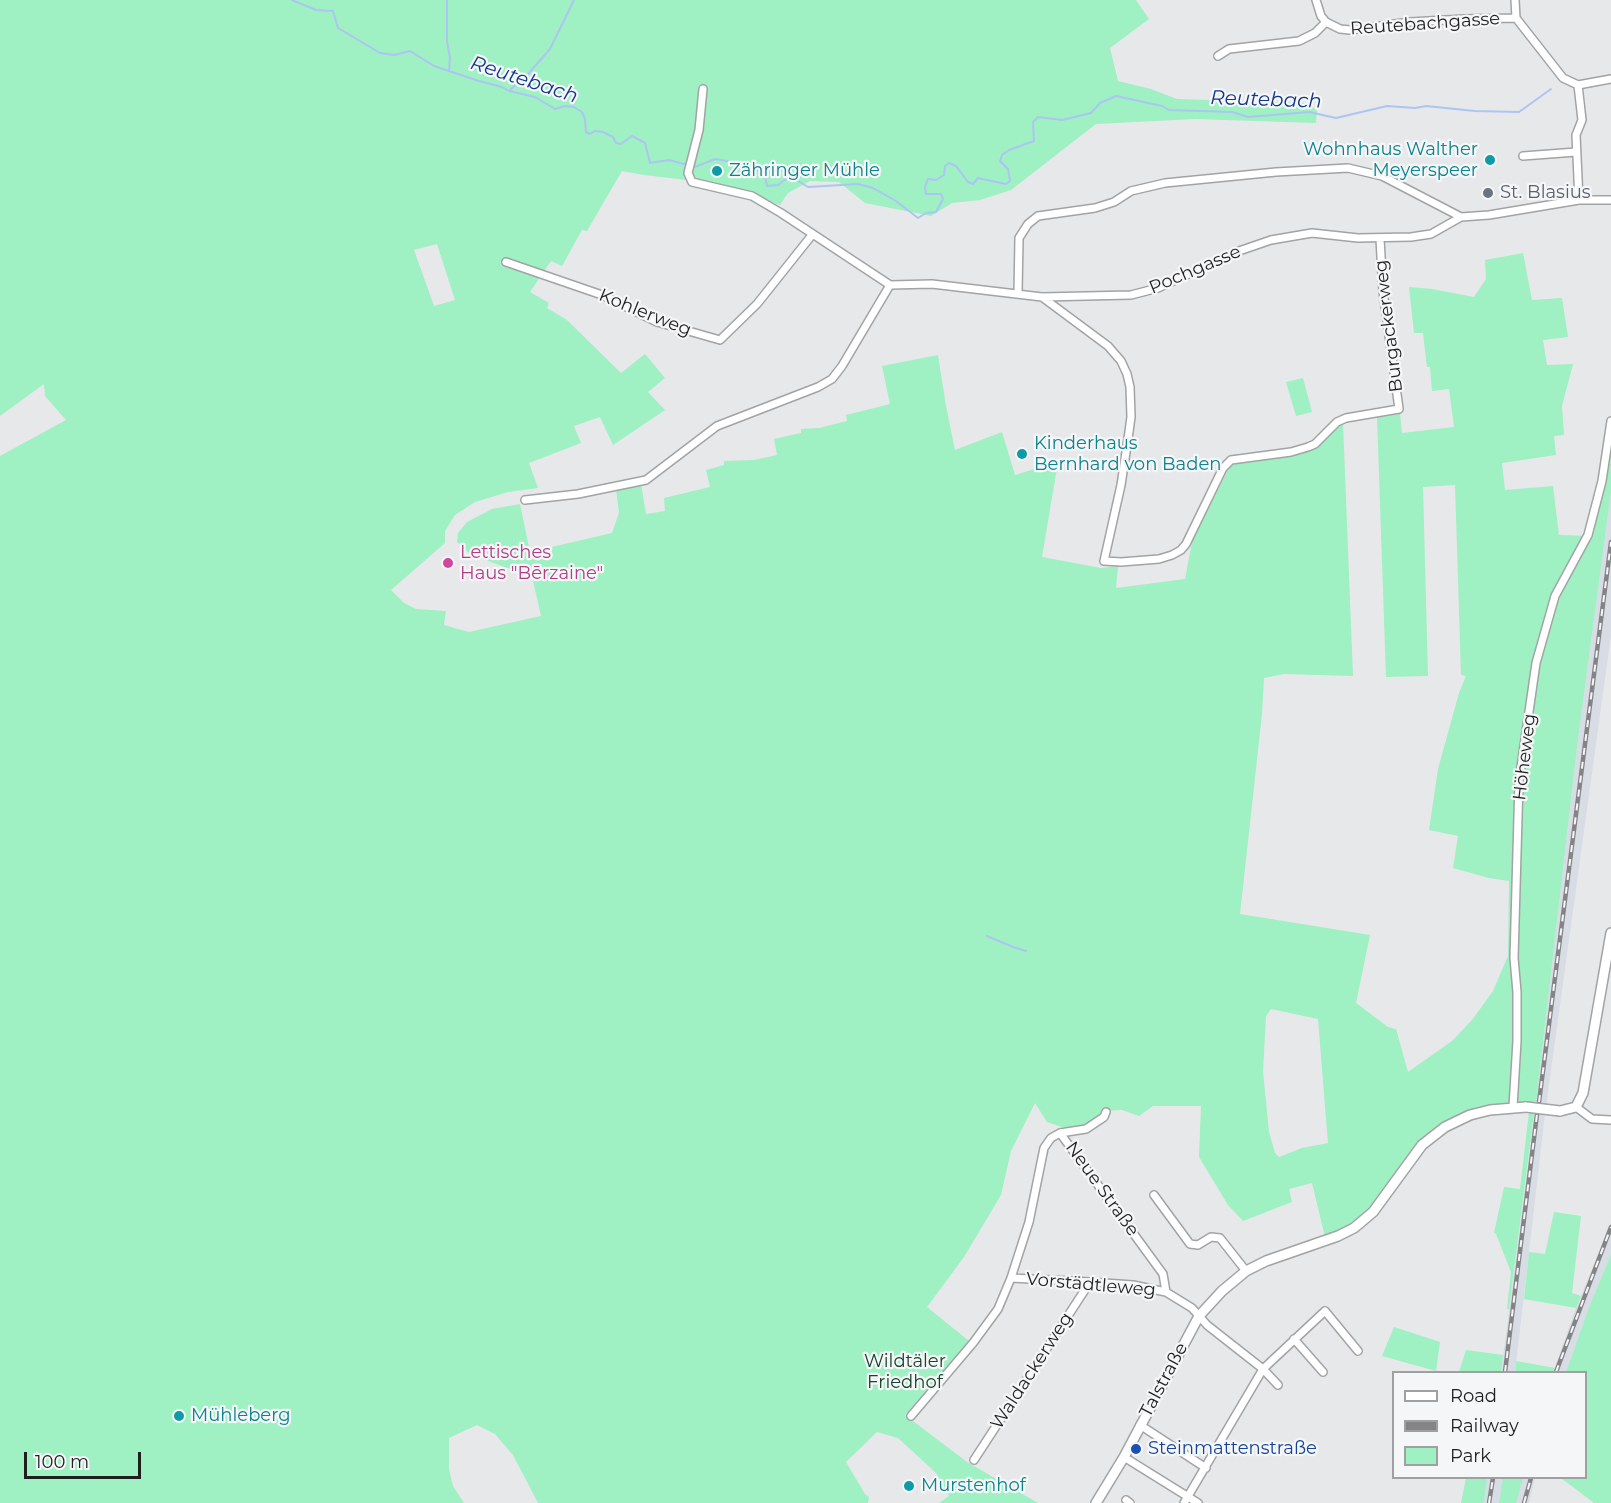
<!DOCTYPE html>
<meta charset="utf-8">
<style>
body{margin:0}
#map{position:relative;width:1611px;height:1503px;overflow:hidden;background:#e7e8ea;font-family:Montserrat,sans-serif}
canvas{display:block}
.legend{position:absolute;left:1392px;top:1371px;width:195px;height:108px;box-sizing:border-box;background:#f5f6f7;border:2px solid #9fa0a1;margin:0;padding:8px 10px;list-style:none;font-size:18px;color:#1f1f20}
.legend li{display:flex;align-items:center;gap:12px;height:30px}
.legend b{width:30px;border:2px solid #9fa0a1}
.scale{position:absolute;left:24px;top:1452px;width:117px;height:27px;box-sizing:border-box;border:3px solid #1f1f20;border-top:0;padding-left:8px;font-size:18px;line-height:21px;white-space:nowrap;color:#1f1f20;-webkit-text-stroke:4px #f5f6f7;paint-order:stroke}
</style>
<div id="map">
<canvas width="1611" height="1503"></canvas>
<ul class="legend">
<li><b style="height:8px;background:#fff"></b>Road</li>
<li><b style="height:8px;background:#848486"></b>Railway</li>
<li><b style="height:16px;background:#9ff0c2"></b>Park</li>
</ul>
<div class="scale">100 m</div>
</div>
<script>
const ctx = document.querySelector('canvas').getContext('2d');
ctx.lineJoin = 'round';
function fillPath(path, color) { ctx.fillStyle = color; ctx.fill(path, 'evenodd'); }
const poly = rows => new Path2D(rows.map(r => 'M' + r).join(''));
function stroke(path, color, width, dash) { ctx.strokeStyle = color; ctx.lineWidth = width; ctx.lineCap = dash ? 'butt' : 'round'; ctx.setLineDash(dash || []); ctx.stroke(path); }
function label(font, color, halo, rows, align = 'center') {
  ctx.font = font + ' Montserrat,sans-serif'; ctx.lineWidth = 4.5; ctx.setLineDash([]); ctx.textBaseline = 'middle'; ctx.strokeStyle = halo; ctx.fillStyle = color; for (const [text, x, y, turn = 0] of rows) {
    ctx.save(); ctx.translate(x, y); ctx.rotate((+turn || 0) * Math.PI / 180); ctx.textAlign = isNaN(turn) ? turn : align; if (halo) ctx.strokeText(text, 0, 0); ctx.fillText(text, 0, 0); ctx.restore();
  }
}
fillPath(poly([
 [1611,492,1611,635,1545,1114,1515,1372,1501,1372,1536,1103,1578,739],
 [1611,1223,1611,1254,1588,1310,1566,1372,1553,1372,1576,1308],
 [1487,1478,1535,1478,1529,1503,1484,1503]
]), '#d8dce4');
fillPath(poly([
 [0,0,1136,0,1149,19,1110,48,1118,81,1151,89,1177,99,1308,103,1317,111,1316,123,1195,119,1096,124,1011,190,980,200,952,203,931,216,865,203,839,182,810,181,788,193,780,205,745,192,696,181,644,175,622,171,587,231,582,230,562,266,551,261,530,292,549,303,547,308,567,320,621,373,645,354,665,378,648,392,665,410,613,445,600,417,574,426,581,443,529,463,538,488,508,492,475,502,455,515,445,531,445,543,391,590,404,603,416,609,446,611,444,625,469,632,541,616,531,572,507,568,470,554,457,542,458,533,467,522,492,509,520,504,530,552,612,533,619,513,616,489,641,484,646,514,665,511,664,498,710,487,706,470,724,465,724,461,754,460,777,455,774,439,801,433,801,429,819,428,847,421,846,415,890,404,882,366,938,355,946,406,955,450,1002,432,1015,475,1058,462,1042,557,1101,568,1118,566,1116,588,1185,579,1192,542,1231,464,1292,456,1317,448,1343,423,1353,676,1284,674,1264,678,1262,714,1240,914,1370,935,1356,1003,1388,1027,1396,1029,1408,1072,1452,1041,1472,1020,1493,991,1508,956,1509,881,1489,878,1453,868,1458,836,1429,830,1438,769,1459,693,1466,676,1461,675,1455,485,1423,487,1428,676,1386,677,1377,417,1400,413,1402,433,1454,427,1449,389,1432,391,1430,367,1427,367,1423,333,1414,333,1409,287,1432,289,1474,297,1486,279,1485,260,1523,253,1532,300,1562,298,1568,337,1543,340,1547,365,1573,364,1562,406,1564,435,1554,436,1556,455,1502,463,1505,490,1553,486,1559,535,1590,536,1604,481,1611,444,1611,492,1578,739,1536,1103,1526,1102,1525,1112,1510,1111,1485,1116,1455,1127,1442,1135,1428,1146,1416,1161,1377,1215,1368,1210,1349,1225,1325,1237,1312,1183,1289,1189,1292,1202,1243,1221,1228,1205,1199,1157,1201,1106,1153,1106,1139,1116,1122,1110,1103,1111,1098,1118,1083,1127,1062,1127,1047,1122,1035,1103,1011,1151,1001,1195,964,1257,927,1307,969,1341,905,1415,967,1462,1038,1503,939,1503,949,1496,936,1473,898,1438,877,1432,846,1462,865,1494,869,1497,868,1503,538,1503,513,1455,495,1434,477,1425,449,1438,449,1469,453,1486,464,1503,0,1503,0,456,66,420,45,396,44,384,0,416],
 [437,244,455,300,434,306,414,250],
 [1271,1009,1318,1019,1328,1143,1302,1148,1279,1157,1275,1153,1269,1132,1263,1071,1266,1016],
 [1303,378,1312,412,1296,416,1286,382],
 [1529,1112,1534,1113,1509,1309,1507,1309,1511,1272,1496,1234,1494,1233,1504,1187,1520,1189],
 [1554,1212,1581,1216,1572,1293,1581,1296,1576,1308,1524,1299,1529,1252,1545,1254],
 [1611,1254,1611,1503,1594,1503,1561,1478,1586,1478,1586,1372,1566,1372,1588,1310],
 [1394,1327,1440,1342,1436,1371,1382,1356],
 [1466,1350,1503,1355,1501,1372,1459,1372],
 [1516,1361,1555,1368,1553,1372,1515,1372],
 [1466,1478,1487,1478,1484,1503,1461,1503],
 [1503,1478,1523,1478,1516,1503,1499,1503]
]), '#9ff0c2');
stroke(poly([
 [292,0,316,10,333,11,338,28,380,53,394,55,410,51,434,66,479,81,502,87,509,91,535,97,555,109,565,106,574,107,582,112,585,119,586,132,590,134,595,131,603,132,613,137,616,143,621,144,632,136,645,143,650,163,669,160,695,167,715,159,727,161,742,167,755,169,765,176,767,186,778,185,790,176,808,187,858,184,873,188,896,201,918,218,926,213,936,212,943,199,941,194,926,194,925,187,928,179,936,180,944,175,945,166,949,163,956,166,968,182,973,184,978,178,1006,184,1010,181,1008,169,1000,161,1002,155,1009,150,1034,141,1033,122,1038,117,1062,120,1091,113,1100,103,1116,96,1162,106,1169,110,1232,112,1248,117,1309,112,1336,118,1387,106,1415,108,1426,106,1475,111,1519,112,1551,89],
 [447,0,447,42,450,58,449,71],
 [528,74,550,49,574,0],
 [510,90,521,80],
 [987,936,1013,947,1026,951]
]), '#adc5f3', 2);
const minor = poly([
 [1316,0,1321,16,1326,22],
 [1515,0,1516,18],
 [1516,18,1563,78,1578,85,1611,79],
 [1218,56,1229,49,1299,41,1315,33,1326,22,1340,29,1350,30,1410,22,1464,19,1516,18],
 [1578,85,1582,120,1576,135,1579,200],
 [703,89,699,130,688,173,692,182,752,196,781,213,890,285,932,284,1042,297,1131,295,1158,288,1239,251,1271,240,1312,233,1358,238,1411,237,1431,234,1461,217,1489,215,1579,200,1611,200],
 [1523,156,1576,152],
 [506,262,602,295,657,322,720,340,757,304,812,235],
 [1018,293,1019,238,1028,224,1038,216,1095,208,1114,202,1131,191,1165,183,1276,172,1348,168,1382,176,1461,217],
 [1042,297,1108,346,1121,361,1127,374,1130,387,1131,417,1128,439,1121,485,1104,561,1121,562,1159,559,1172,555,1181,550,1186,544,1223,468,1231,460,1291,452,1308,447,1315,444,1337,422,1346,418,1399,409,1383,291,1380,239],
 [525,500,578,494,646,480,717,426,818,387,832,379,842,366,890,285],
 [1513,1107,1517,1041,1517,992,1514,958,1519,781,1536,663,1555,596,1588,535,1602,481,1611,421],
 [1576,1107,1592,1119,1611,1120],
 [1060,1133,1163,1274,1166,1292],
 [1154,1195,1190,1244,1198,1245,1211,1237,1220,1238,1246,1271],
 [1011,1278,1090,1282,1133,1285,1166,1292,1192,1308,1207,1325,1263,1369,1184,1503],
 [1294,1339,1323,1372],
 [1278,1385,1263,1369,1325,1311,1358,1351],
 [911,1416,973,1343,998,1309,1011,1278,1029,1222,1044,1148,1051,1138,1060,1133,1086,1129,1104,1117,1106,1112],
 [1140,1425,1206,1468],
 [1124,1457,1198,1503],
 [974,1460,1090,1282],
 [1126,1500,1130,1503]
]);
const tertiary = poly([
 [1560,1111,1576,1107,1583,1093,1611,933],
 [1096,1503,1124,1457,1199,1316,1222,1291,1246,1271,1266,1261,1338,1236,1354,1228,1373,1212,1422,1145,1445,1127,1470,1115,1490,1110,1526,1107]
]);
stroke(minor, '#a2a3a4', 10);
stroke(tertiary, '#a2a3a4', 12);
stroke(minor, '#fff', 7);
stroke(tertiary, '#fff', 9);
const rail = poly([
 [1539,1102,1611,542],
 [1505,1372,1537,1114],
 [1556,1372,1611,1227],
 [1489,1503,1493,1478],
 [1524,1503,1531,1478]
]);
stroke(rail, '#848486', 4.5);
stroke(rail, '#f5f6f7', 2, [7]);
const tertiaryBridge = poly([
 [1526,1107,1560,1111]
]);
stroke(tertiaryBridge, '#a2a3a4', 12, []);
stroke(tertiaryBridge, '#fff', 9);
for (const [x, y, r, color] of [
 [1490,160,6,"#0f9aa8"],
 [717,171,6,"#0f9aa8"],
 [1488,193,6,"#6b7280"],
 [1022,454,6,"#0f9aa8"],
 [448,563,6,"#d1479c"],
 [179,1416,6,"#0f9aa8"],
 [1136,1449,6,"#1a4fb4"],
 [909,1486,6,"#0f9aa8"]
]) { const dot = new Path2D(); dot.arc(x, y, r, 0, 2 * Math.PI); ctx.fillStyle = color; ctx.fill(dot); stroke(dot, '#f5f6f7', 2); }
label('18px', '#1f1f20', '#f5f6f7', [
 ["Reutebachgasse",1425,24,-4],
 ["Pochgasse",1195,270,-23],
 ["Kohlerweg",645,313,22],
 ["Burgackerweg",1389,326,-97],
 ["Höheweg",1525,757,-83],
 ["Neue Straße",1102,1189,54],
 ["Vorstädtleweg",1091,1285,5],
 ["Waldackerweg",1032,1371,-57],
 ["Talstraße",1164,1380,-62]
]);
label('18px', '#0d838f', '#f5f6f7', [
 ["Wohnhaus Walther",1478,150,"right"],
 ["Meyerspeer",1478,171,"right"],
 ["Zähringer Mühle",729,171],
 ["Kinderhaus",1034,444],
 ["Bernhard von Baden",1034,465],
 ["Mühleberg",191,1416],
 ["Murstenhof",921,1486]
], 'left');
label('18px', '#5b616d', '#f5f6f7', [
 ["St. Blasius",1500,193]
], 'left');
label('18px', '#b23c85', '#f5f6f7', [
 ["Lettisches",460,553],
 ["Haus \"Bērzaine\"",460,574]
], 'left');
label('18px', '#1b432e', '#f5f6f7', [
 ["Wildtäler",905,1362],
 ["Friedhof",905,1383]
]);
label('18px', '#164399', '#f5f6f7', [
 ["Steinmattenstraße",1148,1449]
], 'left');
label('italic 20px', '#13368d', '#f5f6f7', [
 ["Reutebach",524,80,18],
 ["Reutebach",1266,100,2]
]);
</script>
